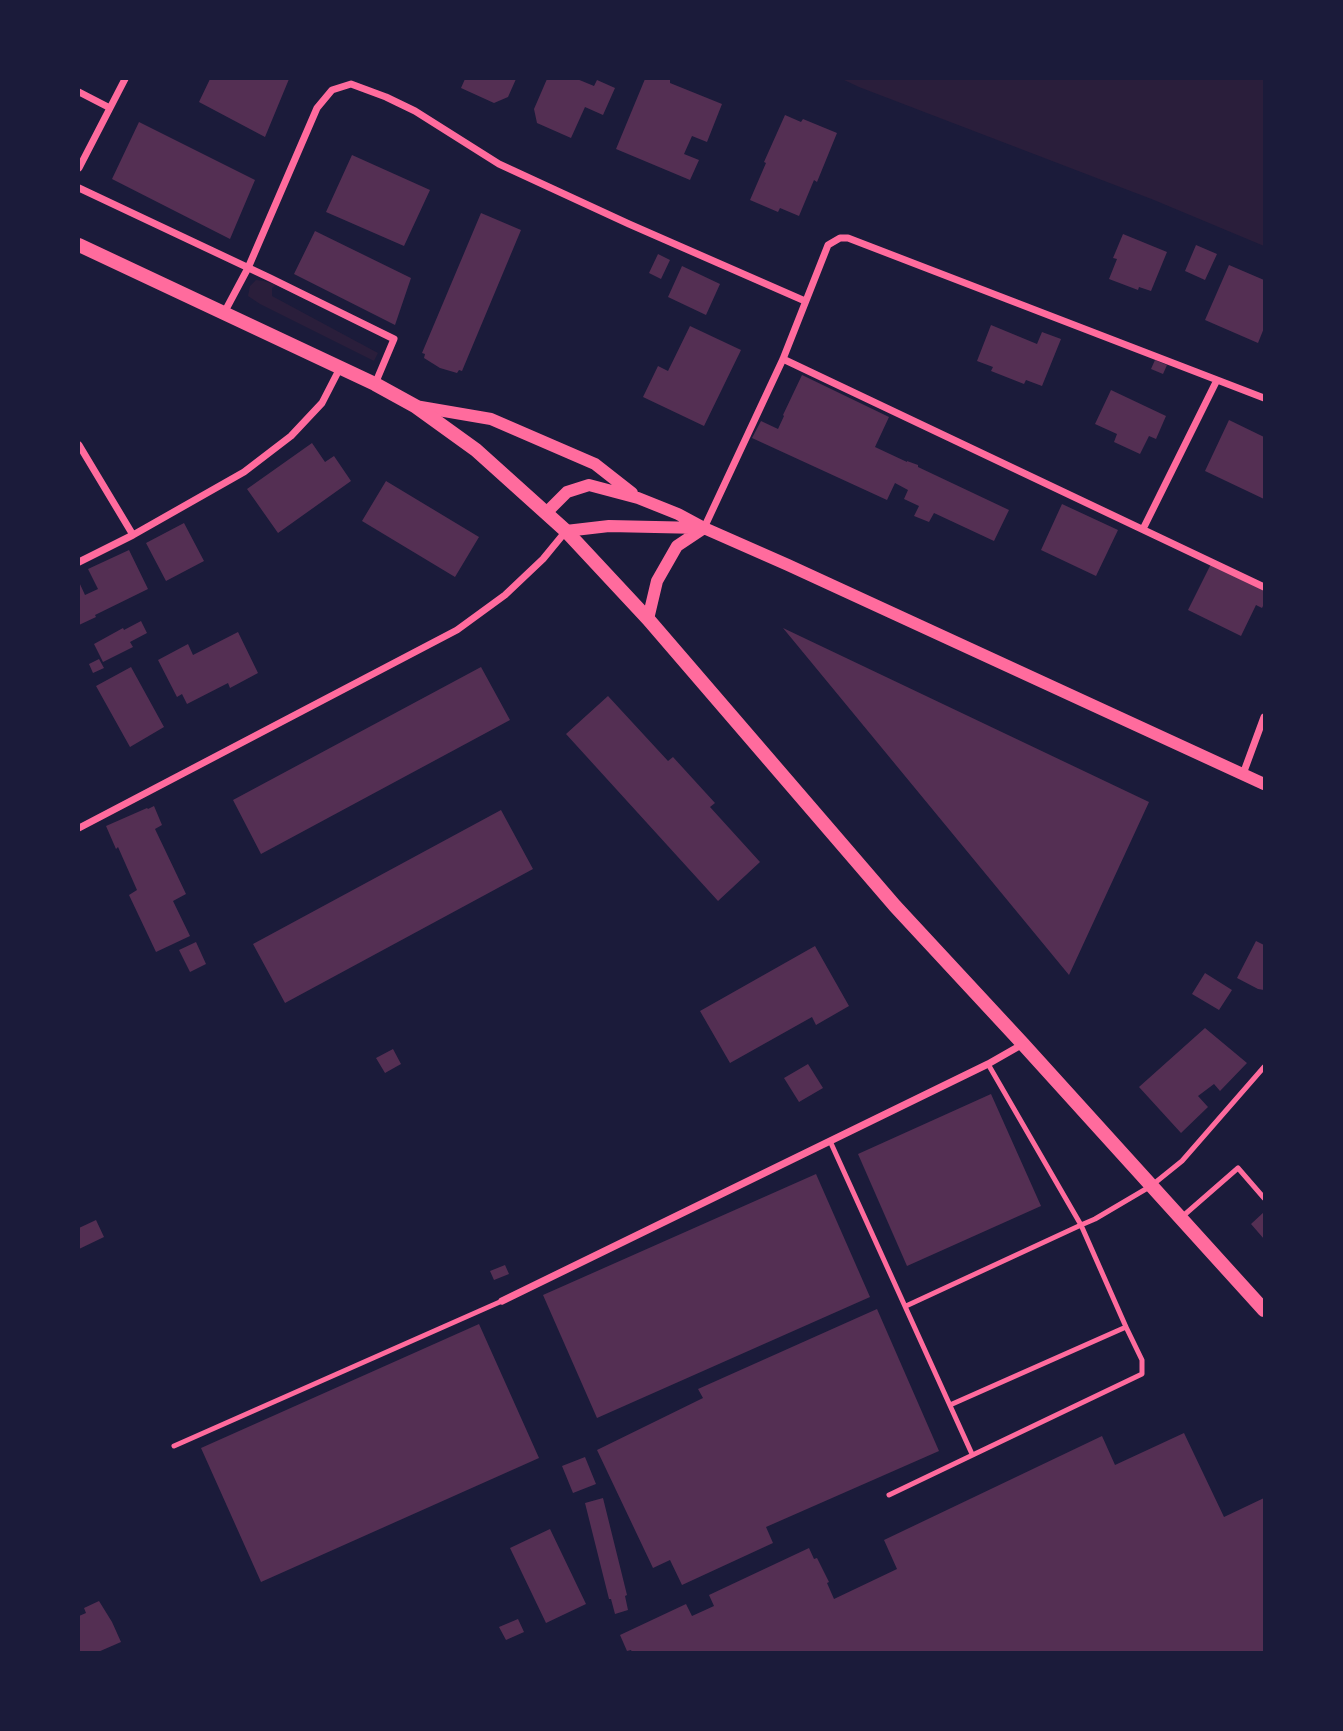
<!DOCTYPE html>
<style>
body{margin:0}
#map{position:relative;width:1343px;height:1731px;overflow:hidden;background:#1b1b3a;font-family:Poppins,sans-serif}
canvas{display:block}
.frame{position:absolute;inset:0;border:80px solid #1b1b3a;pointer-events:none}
</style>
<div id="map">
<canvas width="1343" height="1731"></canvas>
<div class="frame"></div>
</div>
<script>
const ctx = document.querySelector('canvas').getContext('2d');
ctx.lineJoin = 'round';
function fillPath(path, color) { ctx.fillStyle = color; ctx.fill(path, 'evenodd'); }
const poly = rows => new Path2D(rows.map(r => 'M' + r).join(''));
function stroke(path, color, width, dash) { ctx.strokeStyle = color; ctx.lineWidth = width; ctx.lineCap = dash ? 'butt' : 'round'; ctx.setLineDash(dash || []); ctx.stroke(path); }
fillPath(poly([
 [842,79,1264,79,1264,246,1154,200,859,87],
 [256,280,264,281,276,285,272,288,272,296,378,353,374,361,260,304,248,296,250,286]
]), '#2a1e3b');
fillPath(poly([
 [210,79,289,79,265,137,199,102],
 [465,79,516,79,508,97,494,103,461,88],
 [547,79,577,79,594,86,597,80,615,88,603,115,585,107,571,138,537,123,534,109],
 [645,79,666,79,670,80,670,83,722,104,707,142,692,136,684,154,699,160,690,180,616,149],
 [785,115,801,122,803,119,837,133,817,182,814,180,799,216,780,208,778,212,750,200,766,163,764,162],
 [139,122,255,180,230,239,112,179],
 [352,155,430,190,404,246,326,212],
 [481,213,521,230,462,371,459,370,457,373,440,368,424,358,425,354,422,353],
 [315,231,411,278,395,325,294,274],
 [1123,234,1167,252,1151,291,1139,287,1138,290,1109,279,1117,259,1113,258],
 [1196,245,1217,254,1205,280,1185,271],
 [658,254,670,260,661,279,649,273],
 [1229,265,1264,280,1264,328,1258,343,1205,320],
 [682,266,720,284,706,315,668,297],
 [991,325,1037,344,1042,332,1061,339,1042,386,1026,380,1024,384,991,371,993,367,977,361],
 [690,326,741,350,704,426,643,397,658,366,668,371],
 [1155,360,1167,365,1163,374,1151,369],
 [802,375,889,417,875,447,907,462,907,461,918,465,918,467,1009,510,994,541,934,513,929,522,914,516,919,506,904,499,908,490,895,483,887,500,752,438,761,421,778,429,784,416,783,415],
 [1111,390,1166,416,1156,439,1149,436,1140,454,1114,442,1117,434,1095,424],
 [1229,420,1264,437,1264,499,1205,471],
 [312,443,325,462,334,456,351,481,278,533,247,489],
 [386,481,479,537,455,577,362,521],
 [1062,504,1118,530,1096,576,1041,550],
 [184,523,204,561,166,581,146,543],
 [129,550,148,589,95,615,96,617,79,625,79,582,85,595,98,589,88,569],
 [1211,564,1264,590,1264,604,1262,608,1256,605,1241,636,1188,610],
 [141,621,147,633,130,642,133,647,103,662,94,644,123,628,124,630],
 [783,628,1149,802,1069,975],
 [238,632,258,673,230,688,228,683,187,704,182,694,177,697,158,660,188,644,193,655],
 [99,659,104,668,93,673,89,664],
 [131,667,164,727,130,747,96,686],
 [481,667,510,720,261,854,233,800],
 [608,696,668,761,673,757,715,803,710,807,760,862,718,901,566,734],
 [154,806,162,825,155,829,186,894,173,901,190,936,156,952,129,895,137,890,118,847,116,849,106,826,147,808,148,809],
 [501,810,533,869,285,1003,253,944],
 [1256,941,1264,945,1264,990,1258,989,1237,978],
 [196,942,206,964,190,972,179,950],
 [815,946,849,1006,816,1025,812,1017,730,1063,700,1011],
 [1205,973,1232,990,1219,1010,1192,994],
 [1205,1028,1247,1063,1220,1091,1214,1084,1198,1096,1208,1107,1181,1133,1139,1087],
 [393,1049,401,1064,385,1073,376,1058],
 [808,1064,823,1088,799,1102,784,1078],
 [991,1094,1041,1206,907,1266,858,1154],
 [816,1174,870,1297,597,1418,543,1295],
 [1264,1212,1264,1239,1251,1224],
 [96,1220,104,1237,79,1249,79,1228],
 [505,1265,509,1274,494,1280,490,1271],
 [877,1309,939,1451,766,1527,773,1543,682,1585,670,1560,653,1568,597,1450,703,1398,698,1389],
 [479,1324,539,1458,261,1582,201,1448],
 [1184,1433,1224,1517,1264,1498,1264,1652,632,1652,631,1650,627,1651,620,1635,686,1604,692,1616,714,1606,709,1595,809,1548,814,1559,817,1558,829,1582,827,1583,834,1599,897,1569,884,1540,1102,1436,1115,1465],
 [585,1457,596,1484,573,1493,562,1466],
 [603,1498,627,1595,625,1596,628,1610,615,1614,611,1599,609,1599,585,1503],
 [550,1529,586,1604,546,1623,510,1548],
 [99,1601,112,1622,121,1642,98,1652,79,1652,79,1616,86,1613,84,1608],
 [518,1619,524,1632,506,1640,499,1627]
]), '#542f53');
stroke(poly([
 [988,1064,1081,1225,1095,1219,1151,1186,1182,1161,1264,1067],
 [830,1141,972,1454],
 [1183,1216,1238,1168,1264,1198],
 [906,1306,1081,1225,1126,1327,950,1405],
 [174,1446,502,1301],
 [889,1495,1142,1374,1142,1360,1126,1327]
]), '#ff6b9d', 5);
stroke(poly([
 [79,92,110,108],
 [79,168,125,79],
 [79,188,270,278,394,339,375,384],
 [224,313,248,268,317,108,332,90,351,84,386,97,415,111,499,164,629,224,805,301],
 [783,359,1264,587],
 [79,445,133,535],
 [704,528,783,359,828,245,840,238,848,238,1264,398],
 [1143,529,1217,380],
 [79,562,133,535,244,472,291,436,322,403,340,368],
 [1243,774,1264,717],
 [79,828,457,630,505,595,543,559,566,531],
 [502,1301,988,1064,1023,1044]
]), '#ff6b9d', 7);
stroke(poly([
 [415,406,491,419,595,464,632,493],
 [546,513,567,492,589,485,638,498,678,514,704,528,788,565,1264,784],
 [566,531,609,526,701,528],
 [648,619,657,581,677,546,704,528]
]), '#ff6b9d', 12);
stroke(poly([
 [79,245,375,384,415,406,476,450,566,531,648,619,895,906,1023,1044,1264,1310]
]), '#ff6b9d', 14);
</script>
